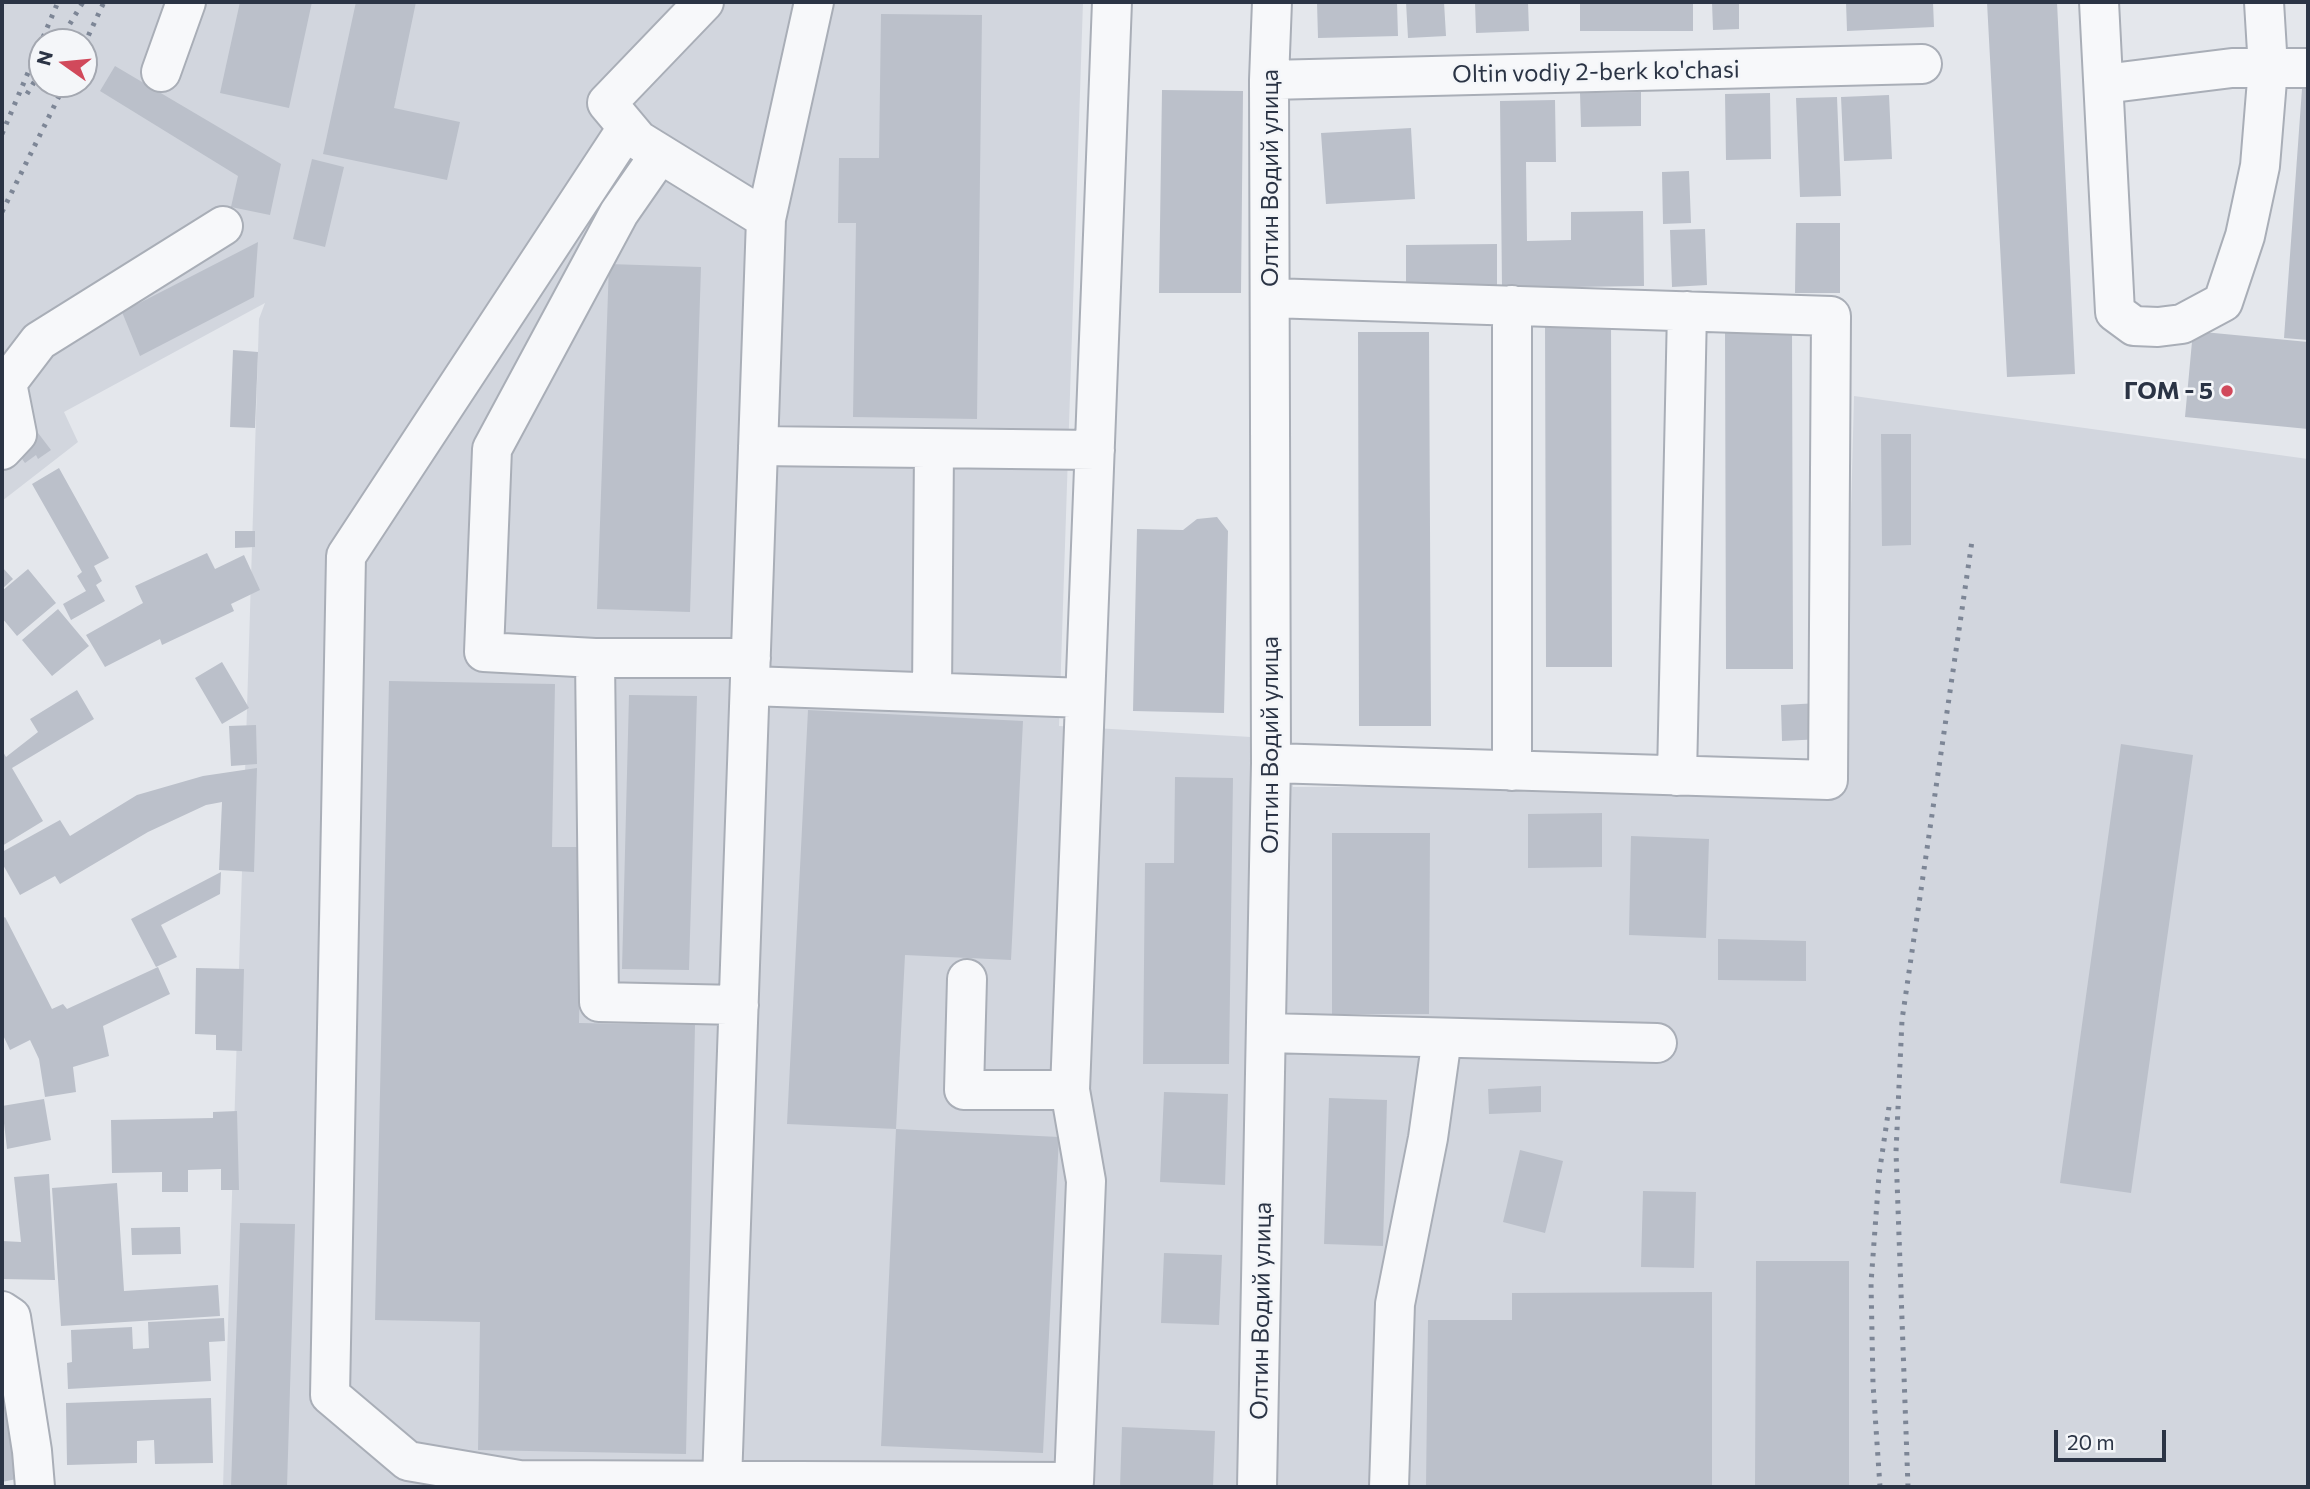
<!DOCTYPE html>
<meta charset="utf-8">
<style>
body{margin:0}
#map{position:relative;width:2310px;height:1489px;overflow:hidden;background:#e4e7ec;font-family:Commissioner,sans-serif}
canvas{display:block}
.frame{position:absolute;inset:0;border:4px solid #2b3445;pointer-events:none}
.north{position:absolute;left:28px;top:28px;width:70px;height:70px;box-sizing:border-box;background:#f4f6f9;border:2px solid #a4a8b1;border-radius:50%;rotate:285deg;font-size:19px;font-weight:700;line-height:28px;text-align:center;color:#2b3445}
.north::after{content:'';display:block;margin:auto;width:24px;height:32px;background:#d1495b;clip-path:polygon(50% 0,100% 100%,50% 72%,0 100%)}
.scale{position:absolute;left:2054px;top:1430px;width:112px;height:32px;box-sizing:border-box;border:4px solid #2b3445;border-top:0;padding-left:9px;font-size:21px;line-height:24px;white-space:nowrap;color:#2b3445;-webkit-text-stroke:5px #f4f6f9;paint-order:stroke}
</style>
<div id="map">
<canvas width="2310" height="1489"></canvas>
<div class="frame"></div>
<div class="north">N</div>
<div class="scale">20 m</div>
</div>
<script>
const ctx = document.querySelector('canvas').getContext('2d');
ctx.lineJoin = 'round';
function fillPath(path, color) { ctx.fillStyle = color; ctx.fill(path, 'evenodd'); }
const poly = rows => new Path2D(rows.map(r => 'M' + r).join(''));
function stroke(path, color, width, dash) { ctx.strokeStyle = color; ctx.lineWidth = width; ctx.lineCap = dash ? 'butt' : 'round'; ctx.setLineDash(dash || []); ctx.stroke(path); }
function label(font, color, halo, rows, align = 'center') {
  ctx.font = font + ' Commissioner,sans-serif'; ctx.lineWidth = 5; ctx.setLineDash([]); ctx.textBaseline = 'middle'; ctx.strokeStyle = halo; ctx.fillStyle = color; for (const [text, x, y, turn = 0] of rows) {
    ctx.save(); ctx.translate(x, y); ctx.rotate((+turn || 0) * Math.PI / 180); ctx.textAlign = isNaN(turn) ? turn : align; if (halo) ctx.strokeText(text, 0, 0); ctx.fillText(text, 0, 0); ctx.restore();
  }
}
fillPath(poly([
 [2,2,1083,2,1059,726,1286,739,1293,787,1844,785,1854,396,2308,459,2308,1487,223,1487,259,319,265,303,64,412,78,442,2,501],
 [42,42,84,42,84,84,42,84]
]), '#d2d6de');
fillPath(poly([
 [240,2,312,2,289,108,220,93],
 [356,2,416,2,394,108,460,122,447,180,323,154],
 [1317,2,1397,2,1398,36,1318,38],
 [1406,2,1444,2,1446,36,1408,38],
 [1475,2,1528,2,1529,31,1476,33],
 [1580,2,1693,2,1693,31,1580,31],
 [1712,2,1739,2,1739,29,1713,30],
 [1846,2,1933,2,1934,27,1847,31],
 [1987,2,2057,2,2075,374,2007,377],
 [881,14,982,15,977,419,853,417,856,223,838,223,839,158,879,158],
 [115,66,281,164,270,215,231,207,238,176,100,91],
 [2302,89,2308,89,2308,340,2284,338],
 [1162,90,1243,91,1241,293,1159,293],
 [1641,92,1641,126,1581,127,1580,93],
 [1770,93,1771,159,1726,160,1725,94],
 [1889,95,1892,159,1844,161,1841,97],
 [1837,97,1841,196,1800,197,1796,98],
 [1555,100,1556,162,1526,162,1527,241,1571,240,1571,212,1643,211,1644,286,1502,288,1500,101],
 [1411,128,1415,199,1326,204,1321,133],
 [312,159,344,167,325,247,293,239],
 [1689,171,1691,223,1663,224,1662,172],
 [1796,223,1840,223,1840,293,1795,293],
 [1705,229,1707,285,1672,287,1670,230],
 [258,242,254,297,140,356,122,312],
 [1497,244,1497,285,1406,285,1406,245],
 [609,264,701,267,690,612,597,609],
 [1545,318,1611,318,1612,667,1546,667],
 [1725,330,1792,330,1793,669,1726,669],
 [2193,331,2308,342,2308,429,2185,417],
 [1358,332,1429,332,1431,726,1359,726],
 [233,350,258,352,255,428,230,427],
 [35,429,51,450,38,459,36,455,25,463,12,445],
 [1881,434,1911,434,1911,545,1882,546],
 [59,468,109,558,94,566,102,581,96,585,105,601,71,620,63,604,86,591,77,576,82,572,32,484],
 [1217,517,1228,531,1224,713,1133,711,1137,529,1183,530,1197,519],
 [235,531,255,531,255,547,235,548],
 [207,553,215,569,244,555,260,590,231,604,234,611,162,645,160,639,105,667,86,635,143,603,135,586],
 [2,567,13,579,2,589],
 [28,569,56,603,17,636,2,618,2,591],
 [58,609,89,646,52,676,22,640],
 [222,662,249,708,222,724,195,678],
 [389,681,555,684,552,847,583,847,579,1023,695,1025,686,1454,478,1450,480,1322,375,1320],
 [77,690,94,719,12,768,43,821,2,846,2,750,6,757,38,732,30,719],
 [629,695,697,696,689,970,622,969],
 [1820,703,1822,739,1782,741,1781,705],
 [808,710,1023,721,1011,960,905,955,896,1129,787,1124],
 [256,725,257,764,231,766,229,726],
 [2121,744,2193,755,2131,1193,2060,1183],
 [257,768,254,872,219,870,222,802,206,805,148,832,60,884,55,876,20,895,2,863,2,852,60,820,70,836,137,795,203,776],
 [1175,777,1233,778,1229,1064,1143,1064,1145,863,1174,863],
 [1602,813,1602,867,1528,868,1528,814],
 [1332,833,1430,833,1429,1014,1332,1014],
 [1631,836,1709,839,1706,938,1629,935],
 [221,872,220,894,161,925,177,957,156,967,131,919],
 [5,917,52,1009,63,1004,67,1009,158,967,170,994,103,1026,109,1056,73,1067,76,1092,45,1097,39,1059,30,1040,10,1050,2,1033,2,919],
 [1718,939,1806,941,1806,981,1718,980],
 [196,968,244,969,242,1051,216,1050,216,1035,195,1034],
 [1541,1086,1541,1112,1489,1114,1488,1089],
 [1164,1092,1228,1094,1225,1185,1160,1182],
 [1329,1098,1387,1100,1383,1246,1324,1244],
 [44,1099,51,1140,7,1149,2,1106],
 [237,1111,239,1190,221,1190,221,1169,188,1170,188,1192,162,1192,162,1172,112,1173,111,1120,213,1118,213,1112],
 [896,1129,1059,1137,1043,1453,881,1446],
 [1520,1150,1563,1161,1545,1233,1503,1222],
 [49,1174,55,1280,2,1279,2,1241,21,1242,14,1177],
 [117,1183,124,1291,218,1285,220,1316,61,1326,52,1188],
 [1643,1191,1696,1192,1694,1268,1641,1267],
 [240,1223,295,1224,287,1487,231,1487],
 [180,1227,181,1254,132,1255,131,1228],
 [1164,1253,1222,1255,1219,1325,1161,1323],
 [1756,1261,1849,1261,1849,1487,1755,1487],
 [1712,1292,1712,1487,1426,1487,1428,1320,1512,1320,1512,1293],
 [224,1318,225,1341,209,1342,211,1381,68,1389,67,1363,72,1362,71,1330,132,1327,133,1349,149,1348,148,1322],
 [2,1337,26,1477,2,1482],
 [211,1398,213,1463,155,1464,154,1440,137,1441,137,1463,67,1465,66,1403],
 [1122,1427,1215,1431,1213,1487,1120,1487]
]), '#bbc0ca');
const minor = poly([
 [704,2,607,103,638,140,766,219,722,1481],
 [2099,2,2115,312,2134,326,2158,327,2182,324,2223,302,2245,236,2260,166,2268,68,2264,2],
 [161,72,186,2],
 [1269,80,1922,64],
 [2104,84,2232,68,2308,68],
 [766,219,814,2],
 [1270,298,1831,316,1828,780,1271,763],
 [1512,305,1512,771],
 [758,446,1095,450],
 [2,450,17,434,7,383,39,341,223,226],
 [595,658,484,652,492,449,619,213,660,154],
 [750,686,1085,698],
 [932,692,934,449],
 [1677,776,1687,311],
 [967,979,964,1090,1070,1090],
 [739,1005,599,1002,595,658,751,658],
 [1266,1033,1657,1043],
 [2,1311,11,1317,32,1451,35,1487],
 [519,1480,408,1461,330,1395,346,556,627,128],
 [519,1487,519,1480,1074,1482,1086,1181,1070,1090,1112,2],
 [1257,1487,1271,763,1269,80,1272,2],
 [1389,1487,1395,1304,1428,1138,1442,1038]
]);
stroke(minor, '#a9aeb7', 42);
stroke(minor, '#f7f8fa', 38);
stroke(poly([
 [59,42,83,2],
 [84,45,104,2],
 [27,94,42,69],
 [2,134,58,2],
 [2,212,65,84],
 [1880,1487,1873,1384,1871,1283,1879,1175,1889,1107],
 [1908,1487,1896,1152,1902,1020,1972,541]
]), '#7d8696', 5, [3.5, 7]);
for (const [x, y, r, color] of [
 [2227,391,7,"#d1495b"]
]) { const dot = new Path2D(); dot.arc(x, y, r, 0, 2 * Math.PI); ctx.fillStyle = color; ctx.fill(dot); stroke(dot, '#f4f6f9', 2.5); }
label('24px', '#2b3445', '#f4f6f9', [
 ["Oltin vodiy 2-berk ko'chasi",1596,72,-1],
 ["Олтин Водий улица",1270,178,-90],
 ["Олтин Водий улица",1270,745,-90],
 ["Олтин Водий улица",1261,1311,-89]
]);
label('bold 24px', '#2b3445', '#f4f6f9', [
 ["ГОМ - 5",2213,391]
], 'right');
</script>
